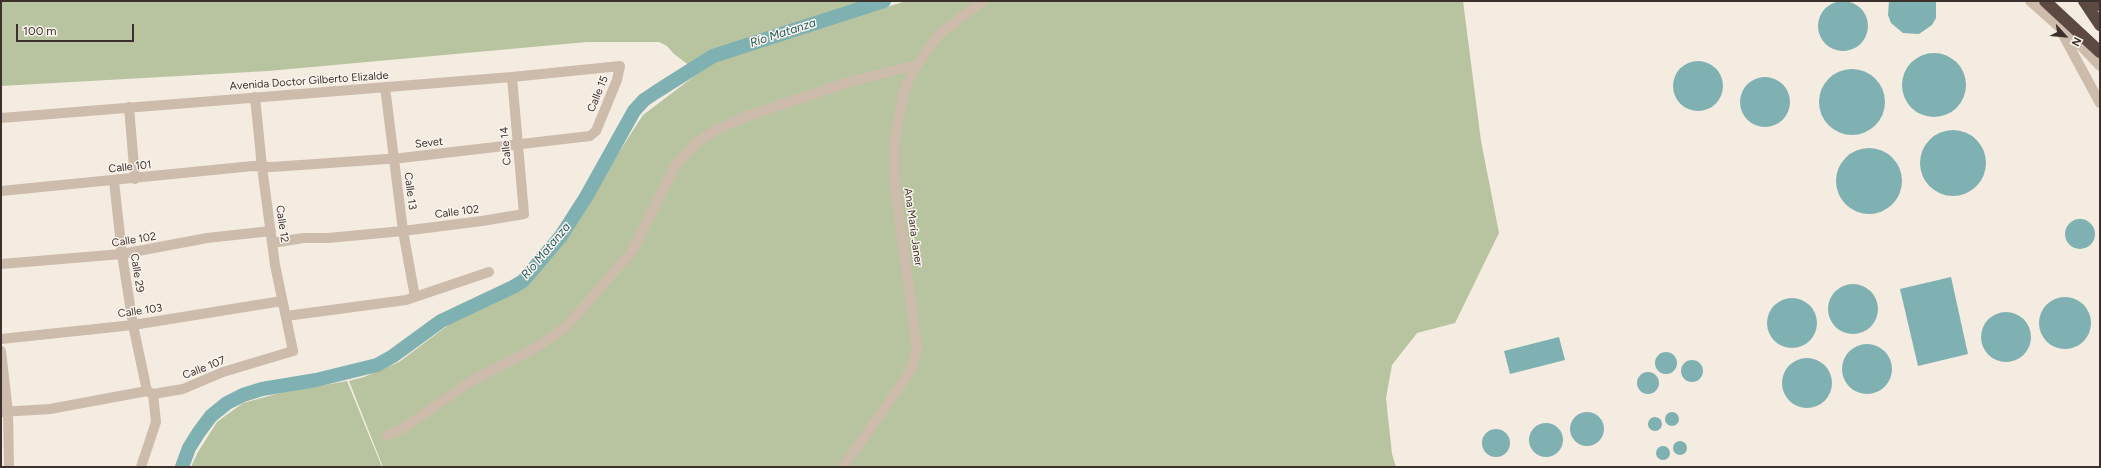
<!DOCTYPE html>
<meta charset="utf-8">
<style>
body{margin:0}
#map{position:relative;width:2101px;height:468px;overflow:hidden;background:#f4ebe1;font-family:Figtree,sans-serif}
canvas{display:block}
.frame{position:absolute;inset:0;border:2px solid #3b302b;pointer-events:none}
.north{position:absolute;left:2045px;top:16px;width:40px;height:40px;-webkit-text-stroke:3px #fbf5ee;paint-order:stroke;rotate:117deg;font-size:11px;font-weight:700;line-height:16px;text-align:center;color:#3b302b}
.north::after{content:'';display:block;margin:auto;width:14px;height:18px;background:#3b302b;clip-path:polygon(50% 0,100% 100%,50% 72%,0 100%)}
.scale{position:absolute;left:16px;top:24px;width:118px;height:18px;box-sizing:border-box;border:2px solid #3b302b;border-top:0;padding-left:5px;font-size:12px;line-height:14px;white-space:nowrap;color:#3b302b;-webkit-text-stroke:3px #fbf5ee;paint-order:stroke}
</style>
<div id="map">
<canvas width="2101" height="468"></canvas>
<div class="frame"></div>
<div class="north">N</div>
<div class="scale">100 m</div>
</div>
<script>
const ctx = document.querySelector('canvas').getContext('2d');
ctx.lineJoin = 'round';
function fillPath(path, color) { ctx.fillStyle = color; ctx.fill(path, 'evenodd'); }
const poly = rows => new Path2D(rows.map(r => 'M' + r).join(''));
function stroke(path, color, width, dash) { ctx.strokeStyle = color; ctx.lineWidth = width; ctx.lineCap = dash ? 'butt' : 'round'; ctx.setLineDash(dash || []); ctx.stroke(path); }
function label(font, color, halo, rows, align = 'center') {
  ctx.font = font + ' Figtree,sans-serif'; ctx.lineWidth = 3; ctx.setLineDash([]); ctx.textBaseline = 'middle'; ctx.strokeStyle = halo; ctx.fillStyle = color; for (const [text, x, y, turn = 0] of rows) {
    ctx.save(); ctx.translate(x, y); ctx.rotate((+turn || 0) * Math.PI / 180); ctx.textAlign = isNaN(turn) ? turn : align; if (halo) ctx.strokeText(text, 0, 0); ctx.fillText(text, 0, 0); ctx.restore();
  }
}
fillPath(poly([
 [1,1,884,1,713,56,694,69,674,54,667,46,659,42,587,42,268,71,1,86],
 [906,1,1463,1,1481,141,1499,233,1455,323,1417,333,1392,365,1386,398,1392,454,1396,467,383,467,349,381,364,377,399,362,451,323,523,286,563,239,643,115,713,62],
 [347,381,382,467,191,467,198,452,217,422,243,403,280,393]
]), '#b8c4a0');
fillPath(poly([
 [1889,1,1936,1,1936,18,1932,25,1919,34,1903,33,1891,23,1888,15],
 '1818 26a25 25 0 1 1 50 0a25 25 0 1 1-50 0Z',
 '1902 85a32 32 0 1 1 64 0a32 32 0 1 1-64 0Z',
 '1673 86a25 25 0 1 1 50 0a25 25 0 1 1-50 0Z',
 '1819 102a33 33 0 1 1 66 0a33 33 0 1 1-66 0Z',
 '1740 102a25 25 0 1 1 50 0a25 25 0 1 1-50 0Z',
 '1920 163a33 33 0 1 1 66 0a33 33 0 1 1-66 0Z',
 '1836 181a33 33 0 1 1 66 0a33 33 0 1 1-66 0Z',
 '2065 234a15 15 0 1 1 30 0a15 15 0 1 1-30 0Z',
 [1951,277,1968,354,1918,366,1900,289],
 '1828 309a25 25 0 1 1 50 0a25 25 0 1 1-50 0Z',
 '2039 323a26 26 0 1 1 52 0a26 26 0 1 1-52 0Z',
 '1767 323a25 25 0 1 1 50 0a25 25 0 1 1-50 0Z',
 '1981 337a25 25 0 1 1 50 0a25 25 0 1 1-50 0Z',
 [1559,337,1565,360,1510,374,1504,351],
 '1842 369a25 25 0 1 1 50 0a25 25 0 1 1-50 0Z',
 '1655 363a11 11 0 1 1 22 0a11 11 0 1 1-22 0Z',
 '1782 383a25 25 0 1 1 50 0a25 25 0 1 1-50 0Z',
 '1681 371a11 11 0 1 1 22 0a11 11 0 1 1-22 0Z',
 '1637 383a11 11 0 1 1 22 0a11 11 0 1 1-22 0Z',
 '1665 419a7 7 0 1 1 14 0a7 7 0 1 1-14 0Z',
 '1570 429a17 17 0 1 1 34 0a17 17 0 1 1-34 0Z',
 '1648 424a7 7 0 1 1 14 0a7 7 0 1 1-14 0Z',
 '1529 440a17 17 0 1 1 34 0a17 17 0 1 1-34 0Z',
 '1482 443a14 14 0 1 1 28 0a14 14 0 1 1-28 0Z',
 '1673 448a7 7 0 1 1 14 0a7 7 0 1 1-14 0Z',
 '1656 453a7 7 0 1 1 14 0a7 7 0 1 1-14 0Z'
]), '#7fb0b2');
stroke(poly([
 [182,467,189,448,199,432,211,416,227,403,243,395,262,389,316,380,377,365,393,356,441,321,513,287,523,281,561,236,586,197,634,111,644,100,656,92,713,56,884,1]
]), '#7fb0b2', 14);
stroke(poly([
 [2030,1,2083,48,2100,66],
 [2062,33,2100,103],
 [385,87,403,231,415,297],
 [129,107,135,179],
 [1,118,512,77,620,66,617,80,596,131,590,136,401,158,272,167,253,166,1,191],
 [114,181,122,254,133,325,147,391],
 [273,243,303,238,328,238,403,231,482,221,524,214,512,77],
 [1,264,122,254,207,238,271,231],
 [286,316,406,300,489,272],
 [1,339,133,325,282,301],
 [1,351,8,412,9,467],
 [1,412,50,409,147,391,153,394],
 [388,435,405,427,470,382,537,347,567,326,632,251,675,166,697,142,714,131,747,116,849,82,917,65],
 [141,467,156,422,153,394,183,389,223,372,293,351,275,265,262,167,255,97],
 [843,467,905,379,913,364,917,348,894,178,894,144,904,91,912,73,938,35,983,1]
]), '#cdbbac', 10);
stroke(poly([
 [2045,1,2100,52],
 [2084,1,2100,25],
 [2098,1,2100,5]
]), '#5c4a42', 12);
label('11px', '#3b302b', '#fbf5ee', [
 ["Avenida Doctor Gilberto Elizalde",309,81,-4],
 ["Calle 15",598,94,-68],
 ["Sevet",429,143,-6],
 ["Calle 14",506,146,-95],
 ["Calle 101",130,167,-6],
 ["Calle 13",410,191,83],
 ["Calle 102",457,212,-7],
 ["Calle 12",282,224,82],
 ["Ana María Janer",913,227,82],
 ["Calle 102",134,240,-9],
 ["Calle 29",137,273,81],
 ["Calle 103",140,311,-8],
 ["Calle 107",204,368,-21]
]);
label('italic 12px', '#1f5a5e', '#fbf5ee', [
 ["Río Matanza",783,33,-18],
 ["Río Matanza",546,251,-50]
]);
</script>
